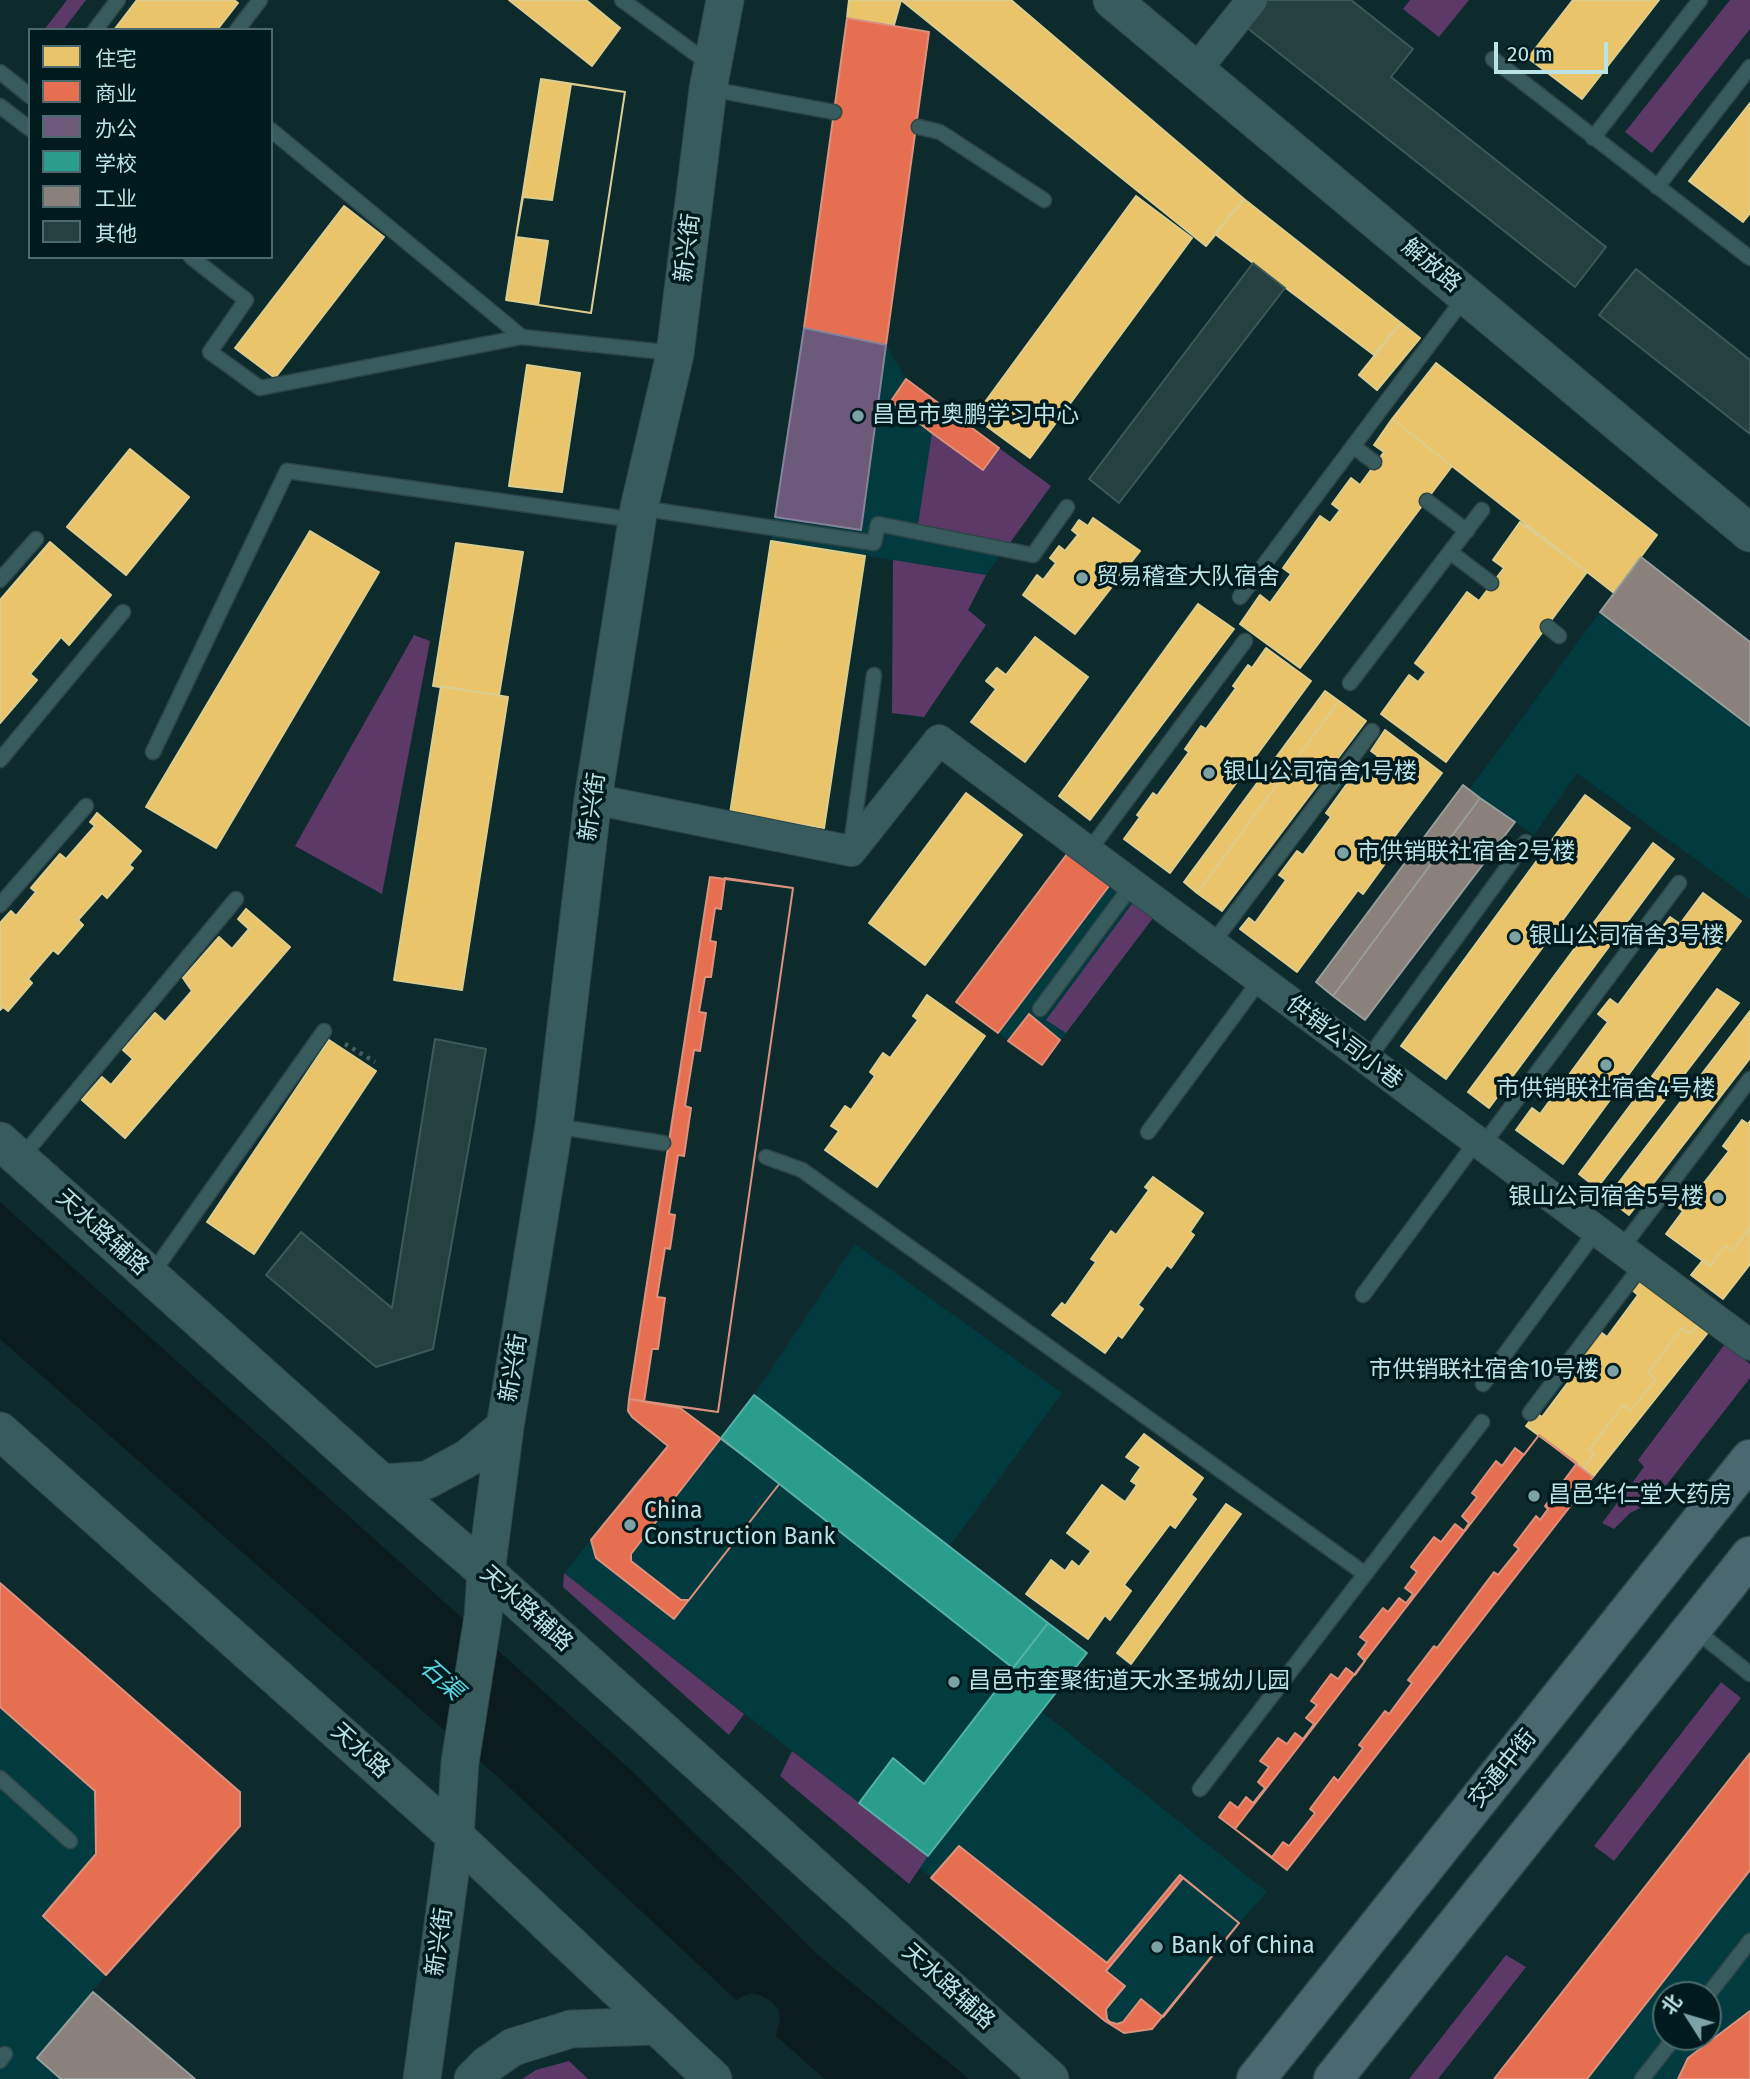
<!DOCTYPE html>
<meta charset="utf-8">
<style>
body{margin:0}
#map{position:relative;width:1750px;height:2079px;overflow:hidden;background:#0d2a2c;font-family:"Fira Sans","Noto Sans SC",sans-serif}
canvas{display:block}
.legend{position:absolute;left:28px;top:28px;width:245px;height:231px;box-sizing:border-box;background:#001a1d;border:2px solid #4a6a6d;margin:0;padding:9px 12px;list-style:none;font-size:21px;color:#bae3e6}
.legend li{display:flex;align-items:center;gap:14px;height:35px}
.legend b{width:35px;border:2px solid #4a6a6d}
.north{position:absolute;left:1652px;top:1981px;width:70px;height:70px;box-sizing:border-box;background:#001a1d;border:2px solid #4a6a6d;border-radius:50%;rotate:307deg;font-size:19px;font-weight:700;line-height:28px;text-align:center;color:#bae3e6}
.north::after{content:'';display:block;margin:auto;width:24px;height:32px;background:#7da2a5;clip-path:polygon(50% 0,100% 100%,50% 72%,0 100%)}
.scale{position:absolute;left:1494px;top:42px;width:114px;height:32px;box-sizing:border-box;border:4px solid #bae3e6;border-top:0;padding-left:9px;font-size:21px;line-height:24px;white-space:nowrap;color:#bae3e6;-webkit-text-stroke:5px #001a1d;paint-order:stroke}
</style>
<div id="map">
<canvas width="1750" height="2079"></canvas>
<ul class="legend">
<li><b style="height:19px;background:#e9c46a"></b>住宅</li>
<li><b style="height:19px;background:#e76f51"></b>商业</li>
<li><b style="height:19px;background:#6d597a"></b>办公</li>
<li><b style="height:19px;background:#2a9d8f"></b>学校</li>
<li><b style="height:19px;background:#8a817c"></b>工业</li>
<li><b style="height:19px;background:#24403f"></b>其他</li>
</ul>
<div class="north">北</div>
<div class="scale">20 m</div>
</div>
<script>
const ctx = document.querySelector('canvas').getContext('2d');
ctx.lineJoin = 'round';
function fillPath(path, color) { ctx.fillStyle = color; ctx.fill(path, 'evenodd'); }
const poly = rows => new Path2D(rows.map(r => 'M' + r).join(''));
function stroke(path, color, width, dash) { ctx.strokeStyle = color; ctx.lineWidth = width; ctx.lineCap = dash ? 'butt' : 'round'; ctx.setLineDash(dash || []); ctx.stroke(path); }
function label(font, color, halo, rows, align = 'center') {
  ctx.font = font + ' "Fira Sans","Noto Sans SC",sans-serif'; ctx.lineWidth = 7; ctx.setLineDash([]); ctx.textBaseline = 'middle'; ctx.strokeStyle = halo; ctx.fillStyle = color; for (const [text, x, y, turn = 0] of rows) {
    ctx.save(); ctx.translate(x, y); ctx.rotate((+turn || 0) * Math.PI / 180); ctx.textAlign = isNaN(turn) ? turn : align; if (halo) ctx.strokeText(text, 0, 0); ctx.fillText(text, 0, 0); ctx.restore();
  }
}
fillPath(poly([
 [804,328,886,345,906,379,1051,486,986,575,771,541],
 [1600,612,1750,726,1750,899,1577,773,1534,835,1469,790],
 [1067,854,1153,918,1042,1065,956,1002],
 [855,1244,1062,1393,949,1547,1087,1653,1041,1711,1267,1892,1239,1923,1152,2029,1124,2033,1105,2021,920,1868,927,1856,564,1573,667,1446,632,1417,628,1411,629,1399,680,1408,721,1438,754,1395],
 [0,1583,240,1792,240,1826,106,1975,37,2058,61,2079,0,2079],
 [1750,1753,1750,2079,1494,2079],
 [1666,1995,1708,1995,1708,2037,1666,2037]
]), '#023b3f');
fillPath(poly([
 [67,0,86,0,63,30,44,30],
 [1410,0,1469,0,1439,37,1403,9],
 [1730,0,1750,0,1750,29,1652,153,1625,132],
 [932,433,983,469,999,448,1051,486,1004,551,917,531],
 [893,560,986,575,968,610,986,625,924,717,892,713],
 [414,635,430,641,382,894,295,846],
 [1132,904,1153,918,1066,1033,1046,1020],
 [1725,1344,1750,1364,1750,1378,1654,1501,1630,1513,1614,1529,1602,1523,1644,1467,1638,1460],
 [564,1573,744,1714,729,1735,563,1587],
 [1721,1682,1741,1698,1614,1861,1594,1846],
 [792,1751,928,1856,909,1884,780,1776],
 [1506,1955,1526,1967,1438,2079,1409,2079],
 [569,2061,588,2079,522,2079,536,2070]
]), '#5d3968');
fillPath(poly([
 [0,1202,633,1772,818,1955,969,2079,825,2079,776,2036,780,2020,779,2010,772,2002,760,1995,750,1993,736,2000,508,1786,0,1339]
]), '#0b1c1e');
const homes = poly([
 [137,0,234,0,238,3,217,30,114,30,137,0],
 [509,0,586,0,620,28,592,66,509,0],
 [849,0,1011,0,1244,199,1206,246,901,0,894,25,847,18,849,0],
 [1573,0,1659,0,1582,99,1528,58,1573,0],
 [849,32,927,43,885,334,839,328,844,299,811,295,816,261,825,262,828,241,821,240,831,177,837,178,840,155,833,155,844,88,848,88,851,67,845,66,849,32],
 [541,79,625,92,591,313,506,300,541,79],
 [571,84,625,92,591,313,538,305,548,241,516,237,523,197,552,200,571,84],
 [1750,103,1750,213,1743,222,1689,181,1750,103],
 [1136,196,1192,238,1030,458,974,417,1136,196],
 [1244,199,1401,323,1374,355,1215,234,1244,199],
 [344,206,384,237,275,378,235,348,344,206],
 [1401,323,1420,338,1377,390,1359,375,1401,323],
 [1436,363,1657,535,1614,593,1392,419,1436,363],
 [527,365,580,373,562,492,509,486,527,365],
 [1392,419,1452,466,1300,668,1240,624,1260,595,1270,603,1291,574,1283,568,1320,516,1330,523,1340,510,1332,504,1351,478,1360,485,1384,452,1374,445,1392,419],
 [130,449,189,497,126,575,67,527,130,449],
 [1093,518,1140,551,1075,634,1023,595,1037,575,1043,580,1056,563,1050,558,1059,546,1065,551,1078,535,1072,530,1079,520,1088,526,1093,518],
 [1520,522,1587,572,1446,762,1381,714,1409,675,1418,682,1426,672,1415,663,1467,592,1479,601,1504,568,1493,560,1520,522],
 [310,531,379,572,216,848,146,807,310,531],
 [771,541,865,556,824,828,730,814,771,541],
 [50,542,111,595,69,645,61,637,30,674,37,680,0,723,0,600,50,542],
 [456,543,523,552,499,695,433,686,456,543],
 [1198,604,1234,629,1090,820,1059,796,1198,604],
 [1035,637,1088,677,1025,762,971,722,996,689,986,681,997,668,1006,675,1035,637],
 [1266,648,1311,681,1170,873,1124,839,1140,817,1137,815,1153,793,1157,796,1189,752,1185,749,1201,726,1206,729,1236,688,1233,686,1248,665,1252,668,1266,648],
 [441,686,508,697,462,990,394,980,441,686],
 [1325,691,1339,701,1197,893,1184,882,1325,691],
 [1339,701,1366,721,1222,911,1197,893,1339,701],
 [1385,730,1442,773,1380,856,1387,861,1363,894,1358,890,1297,972,1240,929,1249,918,1255,923,1286,880,1279,875,1297,851,1303,855,1331,817,1326,813,1349,781,1356,786,1378,756,1371,751,1385,730],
 [966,793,1022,835,925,965,869,923,966,793],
 [1585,795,1630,828,1446,1079,1401,1046,1585,795],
 [97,813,141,851,129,865,133,868,107,898,102,893,78,920,83,925,58,954,53,950,28,979,32,983,8,1011,3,1007,0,1010,0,923,11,911,16,916,36,892,31,888,60,854,66,859,95,826,90,822,97,813],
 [1653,843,1674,859,1489,1108,1468,1092,1653,843],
 [1703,893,1741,921,1563,1164,1516,1130,1532,1108,1540,1114,1608,1022,1598,1014,1610,999,1618,1005,1665,942,1656,936,1670,917,1680,924,1703,893],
 [246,909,290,947,125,1138,82,1100,102,1077,111,1085,133,1059,123,1050,155,1013,165,1022,192,991,183,978,219,937,232,949,249,929,238,919,246,909],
 [1717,989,1739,1003,1597,1188,1579,1174,1717,989],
 [927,995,985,1036,877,1187,825,1150,839,1131,831,1126,845,1106,851,1110,875,1076,870,1072,883,1053,890,1058,918,1020,913,1016,927,995],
 [1750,1011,1750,1058,1629,1215,1607,1198,1750,1011],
 [329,1040,376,1071,254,1254,207,1222,329,1040],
 [1742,1120,1748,1124,1750,1121,1750,1228,1732,1251,1725,1246,1710,1266,1666,1234,1683,1211,1679,1208,1696,1185,1700,1188,1729,1151,1723,1146,1742,1120],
 [1153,1177,1203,1213,1190,1232,1194,1235,1171,1268,1167,1265,1138,1305,1143,1309,1122,1338,1118,1335,1105,1353,1052,1315,1062,1303,1065,1306,1096,1262,1091,1259,1111,1231,1116,1235,1149,1190,1145,1187,1153,1177],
 [1750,1228,1750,1264,1723,1299,1691,1275,1703,1260,1710,1266,1725,1246,1732,1251,1750,1228],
 [1640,1276,1701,1322,1690,1334,1682,1328,1648,1373,1656,1379,1631,1411,1623,1405,1589,1450,1594,1454,1583,1468,1526,1426,1536,1413,1542,1417,1578,1369,1571,1364,1598,1330,1607,1337,1638,1295,1631,1289,1640,1276],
 [1701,1322,1710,1330,1593,1477,1583,1468,1594,1454,1589,1450,1623,1405,1631,1411,1656,1379,1648,1373,1682,1328,1690,1334,1701,1322],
 [1144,1434,1203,1478,1191,1495,1196,1499,1175,1528,1170,1524,1124,1585,1131,1591,1110,1620,1105,1615,1088,1639,1026,1594,1051,1560,1065,1571,1072,1561,1079,1567,1091,1551,1067,1533,1102,1485,1125,1502,1137,1485,1131,1481,1141,1467,1126,1457,1144,1434],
 [1226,1504,1241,1514,1131,1664,1117,1653,1226,1504]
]);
fillPath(homes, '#e9c46a');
stroke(homes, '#dbcd8f', 2);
const shops = poly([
 [847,18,929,32,886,345,804,328,847,18],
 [906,379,999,448,983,470,932,433,891,401,906,379],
 [1067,854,1109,886,998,1033,956,1002,1067,854],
 [710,877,793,888,718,1412,629,1399,710,877],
 [725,878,793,888,718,1412,644,1402,652,1349,658,1349,665,1298,657,1297,665,1248,670,1249,675,1215,669,1214,678,1155,684,1156,691,1108,685,1106,694,1050,700,1051,706,1013,699,1012,705,977,711,977,716,942,710,941,715,908,721,909,725,878],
 [1029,1014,1060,1040,1042,1065,1008,1041,1029,1014],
 [629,1399,680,1408,780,1483,674,1619,596,1558,591,1540,668,1446,632,1417,628,1411,629,1399],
 [1539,1435,1577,1463,1545,1506,1548,1509,1540,1520,1536,1516,1514,1545,1519,1549,1498,1575,1494,1572,1437,1648,1434,1646,1408,1680,1412,1683,1389,1714,1385,1711,1359,1745,1363,1748,1338,1781,1334,1777,1310,1809,1315,1813,1289,1846,1283,1842,1272,1857,1219,1817,1230,1802,1238,1808,1246,1797,1253,1803,1265,1788,1258,1782,1269,1767,1260,1761,1278,1738,1287,1744,1295,1733,1303,1739,1314,1724,1306,1718,1317,1705,1311,1701,1331,1674,1338,1679,1346,1668,1355,1675,1365,1661,1358,1654,1367,1642,1360,1637,1383,1608,1388,1612,1399,1598,1406,1603,1413,1594,1405,1588,1417,1572,1411,1567,1434,1537,1441,1542,1455,1524,1464,1531,1469,1523,1462,1516,1477,1497,1472,1493,1496,1461,1502,1466,1515,1448,1524,1455,1539,1435],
 [1539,1435,1593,1477,1287,1870,1235,1829,1539,1435],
 [721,1438,780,1483,689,1600,681,1600,631,1561,631,1554,721,1438],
 [0,1583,240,1792,240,1826,106,1975,43,1916,96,1854,95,1791,0,1707,0,1583],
 [1750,1753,1750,1870,1587,2079,1494,2079,1750,1753],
 [959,1846,1107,1963,1180,1875,1239,1923,1152,2029,1124,2033,1105,2021,931,1878,959,1846],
 [1183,1878,1239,1923,1163,2017,1141,1999,1123,2022,1117,2024,1110,2022,1107,2019,1106,2009,1125,1986,1106,1971,1183,1878],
 [1750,2011,1750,2079,1678,2079,1688,2058,1750,2011]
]);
fillPath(shops, '#e76f51');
stroke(shops, '#da927e', 2);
const offices = poly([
 [804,328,886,345,861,530,775,517,804,328]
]);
fillPath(offices, '#6d597a');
stroke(offices, '#84829a', 2);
const schools = poly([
 [754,1395,1048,1623,1013,1668,721,1438,754,1395],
 [1048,1623,1087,1653,928,1856,859,1803,893,1758,924,1784,1048,1623]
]);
fillPath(schools, '#2a9d8f');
stroke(schools, '#55b2a9', 2);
const industry = poly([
 [1641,557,1750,642,1750,726,1600,612,1641,557],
 [1463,785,1480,798,1333,996,1316,982,1463,785],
 [1480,798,1515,822,1365,1020,1333,996,1480,798],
 [93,1992,195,2079,61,2079,37,2058,93,1992]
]);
fillPath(industry, '#8a817c');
stroke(industry, '#989e9c', 2);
const building = poly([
 [1268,0,1351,0,1413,49,1391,77,1606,247,1575,287,1246,27,1268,0],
 [1253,263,1285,288,1119,503,1089,479,1253,263],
 [1636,269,1750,360,1750,434,1599,315,1636,269],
 [435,1039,486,1049,433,1349,376,1367,266,1275,301,1232,392,1308,435,1039]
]);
fillPath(building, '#24403f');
stroke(building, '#3d5a59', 2);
const service = poly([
 [622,0,711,65],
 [95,30,118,0],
 [237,30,260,0],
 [1493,59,1750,258],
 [0,72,30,96],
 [710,89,834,112],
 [0,106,30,129],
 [919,127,940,132,1044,200],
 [271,130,522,337],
 [1593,138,1700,0],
 [1657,187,1750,67],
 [191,257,246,300,210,352,260,388,522,337,674,353],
 [1353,446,1374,462],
 [1427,501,1467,531],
 [640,508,874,543,878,524,1033,555,1067,507],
 [1450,552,1491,583],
 [0,580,36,539],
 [1240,597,1465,297],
 [1548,627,1559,636],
 [1350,683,1482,510],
 [153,752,287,471,636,520],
 [0,760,123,612],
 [852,839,874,675],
 [1088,852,1245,641],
 [0,905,86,806],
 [1212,944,1372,731],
 [1040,1009,1132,885],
 [1367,1060,1526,842],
 [554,1126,663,1143],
 [1148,1132,1260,980],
 [1482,1146,1679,883],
 [766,1157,802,1170,1365,1574],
 [21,1158,236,899],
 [1621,1249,1750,1079],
 [151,1275,324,1031],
 [1363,1295,1476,1142],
 [1483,1384,1596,1231],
 [1530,1413,1642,1265],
 [1694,1629,1750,1674],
 [0,1778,70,1841],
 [1200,1789,1482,1422],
 [1708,1995,1750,1941],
 [0,2061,5,2054],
 [1642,2079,1675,2037]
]);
const minor = poly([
 [1196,70,1252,0],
 [593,799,851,851,939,740,1750,1345]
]);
const tertiary = poly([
 [1112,0,1750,533],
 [0,1141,382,1483,486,1572,1050,2079],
 [0,1431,455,1836,713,2079],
 [382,1483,427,1480,468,1458,505,1427],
 [422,2079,455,1836,460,1762,483,1617,486,1572,505,1427,554,1126,593,799,639,508,675,354,708,89,725,0],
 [473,2079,487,2065,513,2047,571,2029,655,2026]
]);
const primary = poly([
 [1256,2079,1750,1459],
 [1333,2079,1750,1556]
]);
stroke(service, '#2e4547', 17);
stroke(minor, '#2e4547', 32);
stroke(tertiary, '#2e4547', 39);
stroke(primary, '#2e4547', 41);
stroke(poly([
 [345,1044,375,1062]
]), '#435f61', 4.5, [3.5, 5]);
stroke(service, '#385b5d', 14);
stroke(minor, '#385b5d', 30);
stroke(tertiary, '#385b5d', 37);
stroke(primary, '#49686f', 38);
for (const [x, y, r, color] of [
 [858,416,7,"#7da2a5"],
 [1082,578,7,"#7da2a5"],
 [1209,773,7,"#7da2a5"],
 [1343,853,7,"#7da2a5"],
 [1515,937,7,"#7da2a5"],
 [1606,1065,7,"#7da2a5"],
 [1718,1198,7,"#7da2a5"],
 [1613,1371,7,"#7da2a5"],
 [1534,1496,7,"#7da2a5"],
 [630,1525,7,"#7da2a5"],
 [954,1682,7,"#7da2a5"],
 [1157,1947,7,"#7da2a5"]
]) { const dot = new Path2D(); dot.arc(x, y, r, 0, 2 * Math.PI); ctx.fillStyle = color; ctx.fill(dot); stroke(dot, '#001a1d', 2.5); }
label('23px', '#bae3e6', '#001a1d', [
 ["新兴街",688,248,-83],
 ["解放路",1431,266,40],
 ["新兴街",593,807,-82],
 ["供销公司小巷",1344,1043,37],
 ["天水路辅路",102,1233,42],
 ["新兴街",514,1368,-81],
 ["天水路辅路",526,1609,42],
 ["天水路",360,1751,42],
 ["交通中街",1503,1769,-51],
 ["新兴街",440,1942,-82],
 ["天水路辅路",948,1987,42]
]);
label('23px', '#bae3e6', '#001a1d', [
 ["昌邑市奥鹏学习中心",872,416],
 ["贸易稽查大队宿舍",1096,578],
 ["银山公司宿舍1号楼",1223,773],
 ["市供销联社宿舍2号楼",1357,853],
 ["银山公司宿舍3号楼",1529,937],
 ["市供销联社宿舍4号楼",1606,1090,"center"],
 ["银山公司宿舍5号楼",1704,1198,"right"],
 ["市供销联社宿舍10号楼",1599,1371,"right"],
 ["昌邑华仁堂大药房",1548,1496],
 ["China",644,1512],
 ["Construction Bank",644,1538],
 ["昌邑市奎聚街道天水圣城幼儿园",968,1682],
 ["Bank of China",1171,1947]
], 'left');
label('italic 24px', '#55d8e2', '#001a1d', [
 ["石渠",441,1680,42]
]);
</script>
